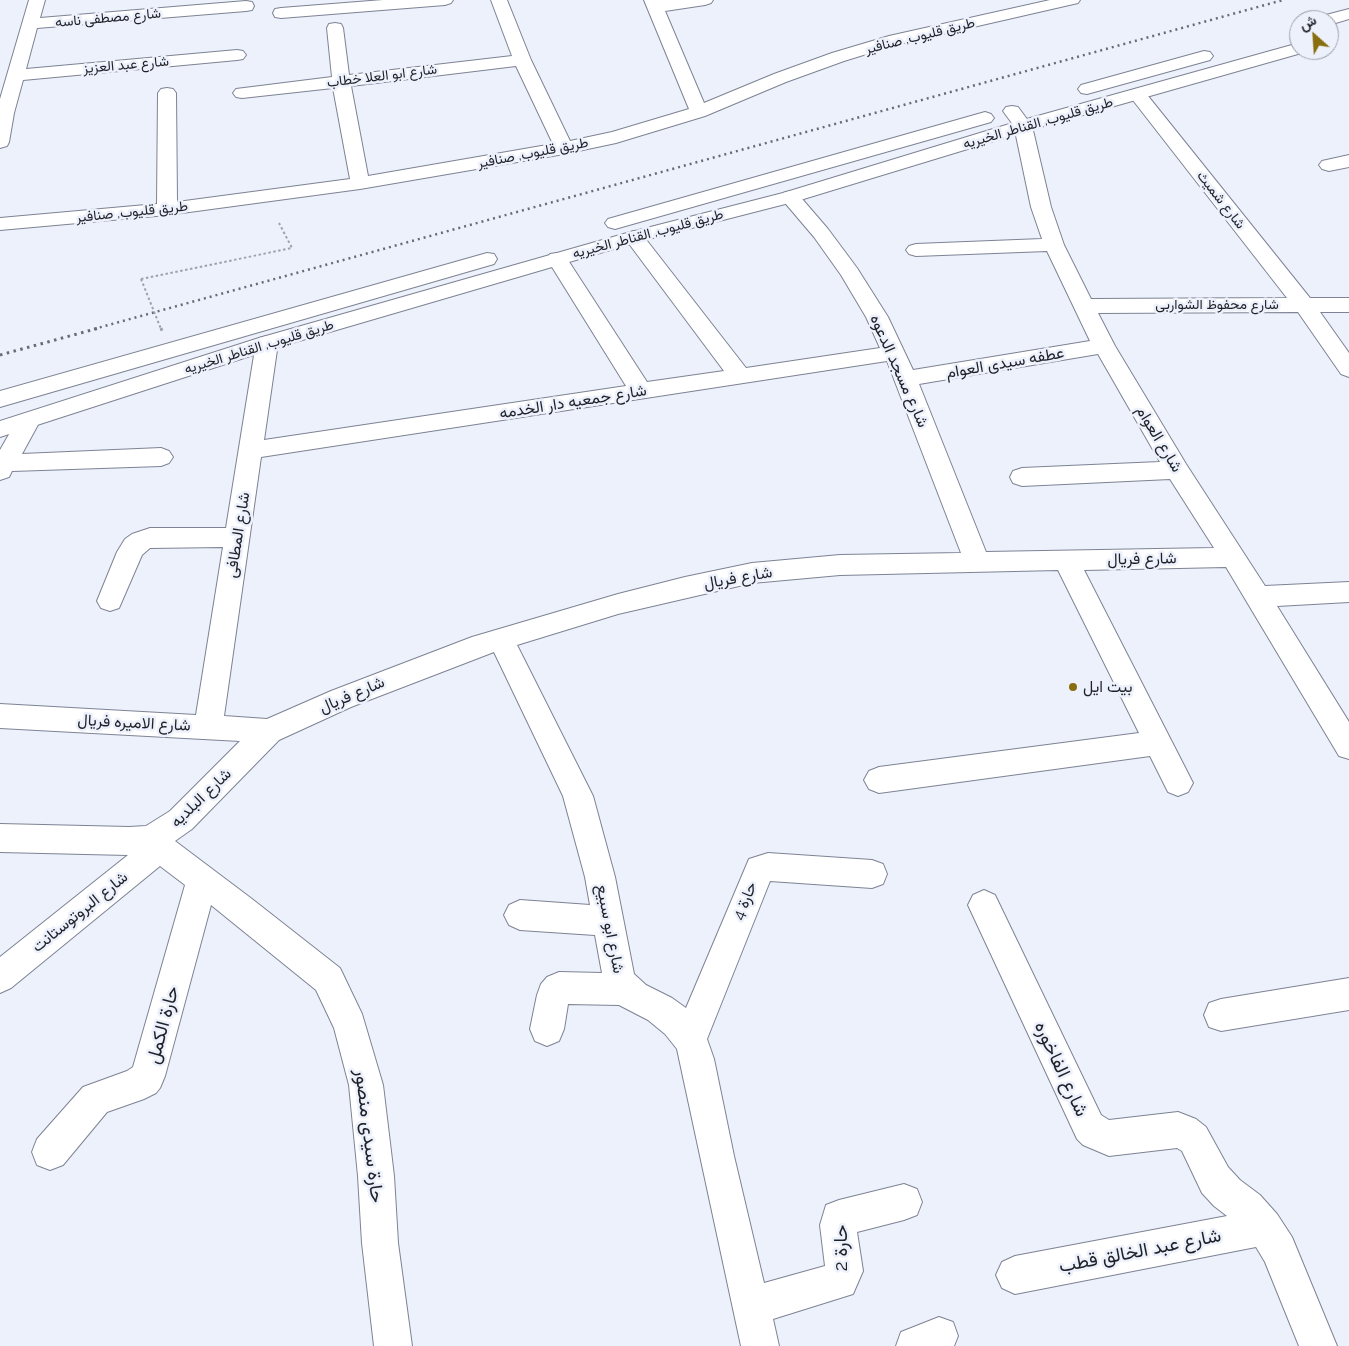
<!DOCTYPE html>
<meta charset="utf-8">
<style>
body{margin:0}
#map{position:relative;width:1349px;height:1346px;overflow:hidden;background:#edf1fc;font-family:Raleway,Vazirmatn,sans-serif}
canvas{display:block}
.north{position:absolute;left:1289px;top:10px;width:50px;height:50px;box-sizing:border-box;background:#edf1fc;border:1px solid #9a9ea7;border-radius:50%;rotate:334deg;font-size:14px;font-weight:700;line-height:20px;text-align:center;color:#1e2127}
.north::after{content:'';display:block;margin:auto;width:18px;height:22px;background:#886e0e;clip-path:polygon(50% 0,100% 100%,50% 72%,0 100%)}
</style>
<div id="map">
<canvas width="1349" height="1346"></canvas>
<div class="north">ش</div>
</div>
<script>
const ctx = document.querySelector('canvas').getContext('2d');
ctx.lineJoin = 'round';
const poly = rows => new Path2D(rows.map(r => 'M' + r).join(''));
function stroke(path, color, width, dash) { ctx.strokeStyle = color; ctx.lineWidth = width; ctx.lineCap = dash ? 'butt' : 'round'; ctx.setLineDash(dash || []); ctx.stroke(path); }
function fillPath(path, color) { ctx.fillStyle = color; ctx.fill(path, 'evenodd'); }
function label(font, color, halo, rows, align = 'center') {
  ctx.font = font + ' Raleway,Vazirmatn,sans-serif'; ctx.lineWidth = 5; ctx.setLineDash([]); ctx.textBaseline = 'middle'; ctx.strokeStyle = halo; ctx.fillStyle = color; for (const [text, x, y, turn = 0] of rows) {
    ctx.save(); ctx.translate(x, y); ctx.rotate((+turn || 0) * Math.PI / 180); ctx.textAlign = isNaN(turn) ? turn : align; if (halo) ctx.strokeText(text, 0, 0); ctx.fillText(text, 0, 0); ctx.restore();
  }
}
const minor = poly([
 [29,0,45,0,40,18,246,1,252,2,254,6,252,10,246,11,37,28,26,69,237,50,243,51,246,55,243,59,237,60,23,80,14,113,9,142,7,146,0,148,0,99,29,0],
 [383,0,453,0,451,3,445,5,281,18,275,17,273,13,275,9,281,8,383,0],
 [491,0,507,0,531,60,570,141,612,132,689,109,644,0,713,0,711,3,705,5,665,11,704,103,774,74,832,53,889,36,1050,0,1080,0,1078,3,899,44,844,61,786,82,705,116,616,143,564,154,360,189,167,215,0,230,0,218,157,204,158,93,161,89,167,88,173,89,176,93,177,202,350,179,333,88,242,98,236,97,233,93,236,89,332,77,327,28,329,24,335,23,341,24,343,28,349,75,512,56,491,0],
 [516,66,553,144,368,176,351,86,516,66],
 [1138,90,1144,91,1310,298,1349,298,1349,312,1320,312,1349,353,1349,377,1341,374,1298,312,1098,313,1115,346,1186,464,1265,586,1349,582,1349,602,1277,606,1349,722,1349,759,1339,756,1226,567,1084,570,1193,783,1188,792,1178,796,1168,792,1150,756,879,793,869,789,864,780,869,771,879,767,1139,733,1058,570,840,575,752,583,618,614,517,645,593,796,615,877,634,974,646,985,672,998,686,1008,749,859,768,853,872,860,883,864,887,874,883,884,872,888,770,881,707,1039,714,1059,734,1156,764,1283,825,1266,820,1225,826,1205,839,1200,904,1184,917,1189,922,1202,917,1215,904,1220,857,1232,863,1271,853,1294,773,1319,779,1346,741,1346,677,1049,665,1034,648,1020,619,1005,568,1004,564,1029,559,1041,547,1046,535,1041,530,1029,537,995,541,984,547,977,559,972,602,973,595,935,520,930,509,925,504,915,509,905,520,900,590,905,585,877,563,796,494,652,351,707,279,740,192,829,175,841,252,899,340,968,362,1014,383,1085,394,1176,398,1243,412,1346,374,1346,362,1243,358,1176,349,1085,334,1028,316,990,211,905,165,1076,160,1088,156,1093,144,1099,107,1112,63,1165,50,1170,37,1165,32,1152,37,1139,83,1087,127,1071,133,1067,185,885,160,866,11,988,0,993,0,957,128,855,0,852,0,824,129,827,146,826,170,811,240,741,0,728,0,704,196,715,223,547,150,548,142,555,119,608,110,611,101,608,97,601,117,552,125,539,132,534,150,528,226,528,256,343,259,338,267,336,275,338,278,343,264,440,626,386,547,259,550,254,557,253,564,254,647,382,724,371,624,237,627,233,634,231,641,233,746,368,880,348,866,317,841,275,814,237,780,197,783,193,790,191,797,193,828,229,857,268,888,317,913,370,1090,341,1047,251,916,256,909,254,906,250,909,246,916,244,1042,239,1031,207,1014,126,1003,111,1006,107,1012,106,1018,107,1032,126,1051,207,1064,245,1091,299,1287,298,1132,99,1129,95,1132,91,1138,90],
 [1098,354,1160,462,1022,468,1013,471,1010,477,1013,483,1022,486,1170,479,1214,548,986,552,919,384,1098,354],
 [887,361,961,553,840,555,752,563,685,577,618,594,472,637,331,691,267,719,224,716,261,457,887,361],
 [1349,155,1349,167,1329,171,1322,169,1319,165,1322,161,1349,155],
 [28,413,36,415,40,421,22,454,161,448,169,451,173,457,169,463,161,466,12,471,9,477,0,480,0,450,20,415,28,413],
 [984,890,995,895,1101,1115,1109,1120,1178,1112,1196,1119,1206,1127,1228,1167,1240,1180,1260,1195,1277,1214,1292,1237,1337,1346,1299,1346,1265,1262,1256,1247,1015,1294,1002,1288,996,1275,1002,1262,1015,1256,1227,1216,1214,1206,1202,1193,1182,1151,1177,1148,1109,1156,1083,1145,1077,1139,968,905,973,895,984,890],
 [1349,978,1349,1010,1221,1031,1209,1027,1204,1015,1209,1003,1221,999,1349,978],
 [939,1317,953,1322,958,1336,954,1346,896,1346,901,1332,939,1317]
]);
const major = poly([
 [1349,9,1349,19,1329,25,1329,20,1320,20,1322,16,1349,9],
 [1299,43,1299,50,1306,50,1305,52,1030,130,797,201,641,241,275,348,0,437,0,421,259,338,627,233,783,193,1016,122,1299,43],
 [1204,51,1210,52,1213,56,1210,60,1087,94,1081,93,1078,89,1081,85,1204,51],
 [985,112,991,114,994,118,991,122,622,227,615,229,608,227,605,223,608,219,985,112],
 [487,253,494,254,497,259,494,264,0,407,0,391,487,253]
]);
stroke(minor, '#7d8394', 2);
stroke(major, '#7d8394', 2);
stroke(poly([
 [141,279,292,248,279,223]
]), '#9ea2ab', 2, [2.5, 2.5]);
fillPath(minor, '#fff');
fillPath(major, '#fff');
stroke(poly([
 [94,329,1283,0]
]), '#686b73', 2.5, [2, 4]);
stroke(poly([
 [0,355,99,328]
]), '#686b73', 3, [2.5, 4.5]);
stroke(poly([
 [141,279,161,329]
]), '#9ea2ab', 2, [2.5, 2.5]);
stroke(poly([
 [161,328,162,331]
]), '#9ea2ab', 3, [3, 3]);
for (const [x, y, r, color] of [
 [1073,687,5,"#886e0e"]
]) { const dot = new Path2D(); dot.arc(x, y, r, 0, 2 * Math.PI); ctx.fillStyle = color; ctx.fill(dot); stroke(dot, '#edf1fc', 2); }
label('14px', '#1e2127', '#edf1fc', [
 ["شارع مصطفى ناسه",108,18,-5],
 ["طريق قليوب, صنافير",920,36,-14],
 ["شارع عبد العزيز",126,65,-5],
 ["شارع ابو العلا خطاب",382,76,-7],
 ["طريق قليوب, القناطر الخيريه",1038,123,-16],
 ["طريق قليوب, صنافير",533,153,-11],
 ["شارع شميث",1221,200,52],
 ["طريق قليوب, صنافير",132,212,-6],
 ["طريق قليوب, القناطر الخيريه",648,234,-15],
 ["شارع محفوظ الشواربى",1217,305],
 ["طريق قليوب, القناطر الخيريه",259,347,-17]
]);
label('16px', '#1e2127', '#edf1fc', [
 ["عطفه سيدى العوام",1005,363,-10],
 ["شارع مسجد الدعوه",899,371,66],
 ["شارع جمعيه دار الخدمه",573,402,-9],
 ["شارع العوام",1159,439,59],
 ["شارع المطافى",238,535,-81],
 ["شارع فريال",1142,559,-1],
 ["شارع فريال",738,578,-10],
 ["شارع فريال",352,695,-23],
 ["شارع الاميره فريال",134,723,3],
 ["شارع البلديه",201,798,-44],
 ["حارة 4",745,901,-68],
 ["شارع البروتوستانت",80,912,-39],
 ["شارع ابو سبيع",610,929,79]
]);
label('16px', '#1e2127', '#edf1fc', [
 ["بيت ايل",1083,687]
], 'left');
label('19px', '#1e2127', '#edf1fc', [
 ["حارة الكمل",163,1025,-75],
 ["شارع الفاخوره",1061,1069,65],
 ["حارة سيدى منصور",369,1136,83],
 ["حارة 2",841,1248,-90],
 ["شارع عبد الخالق قطب",1140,1251,-11]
]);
</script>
